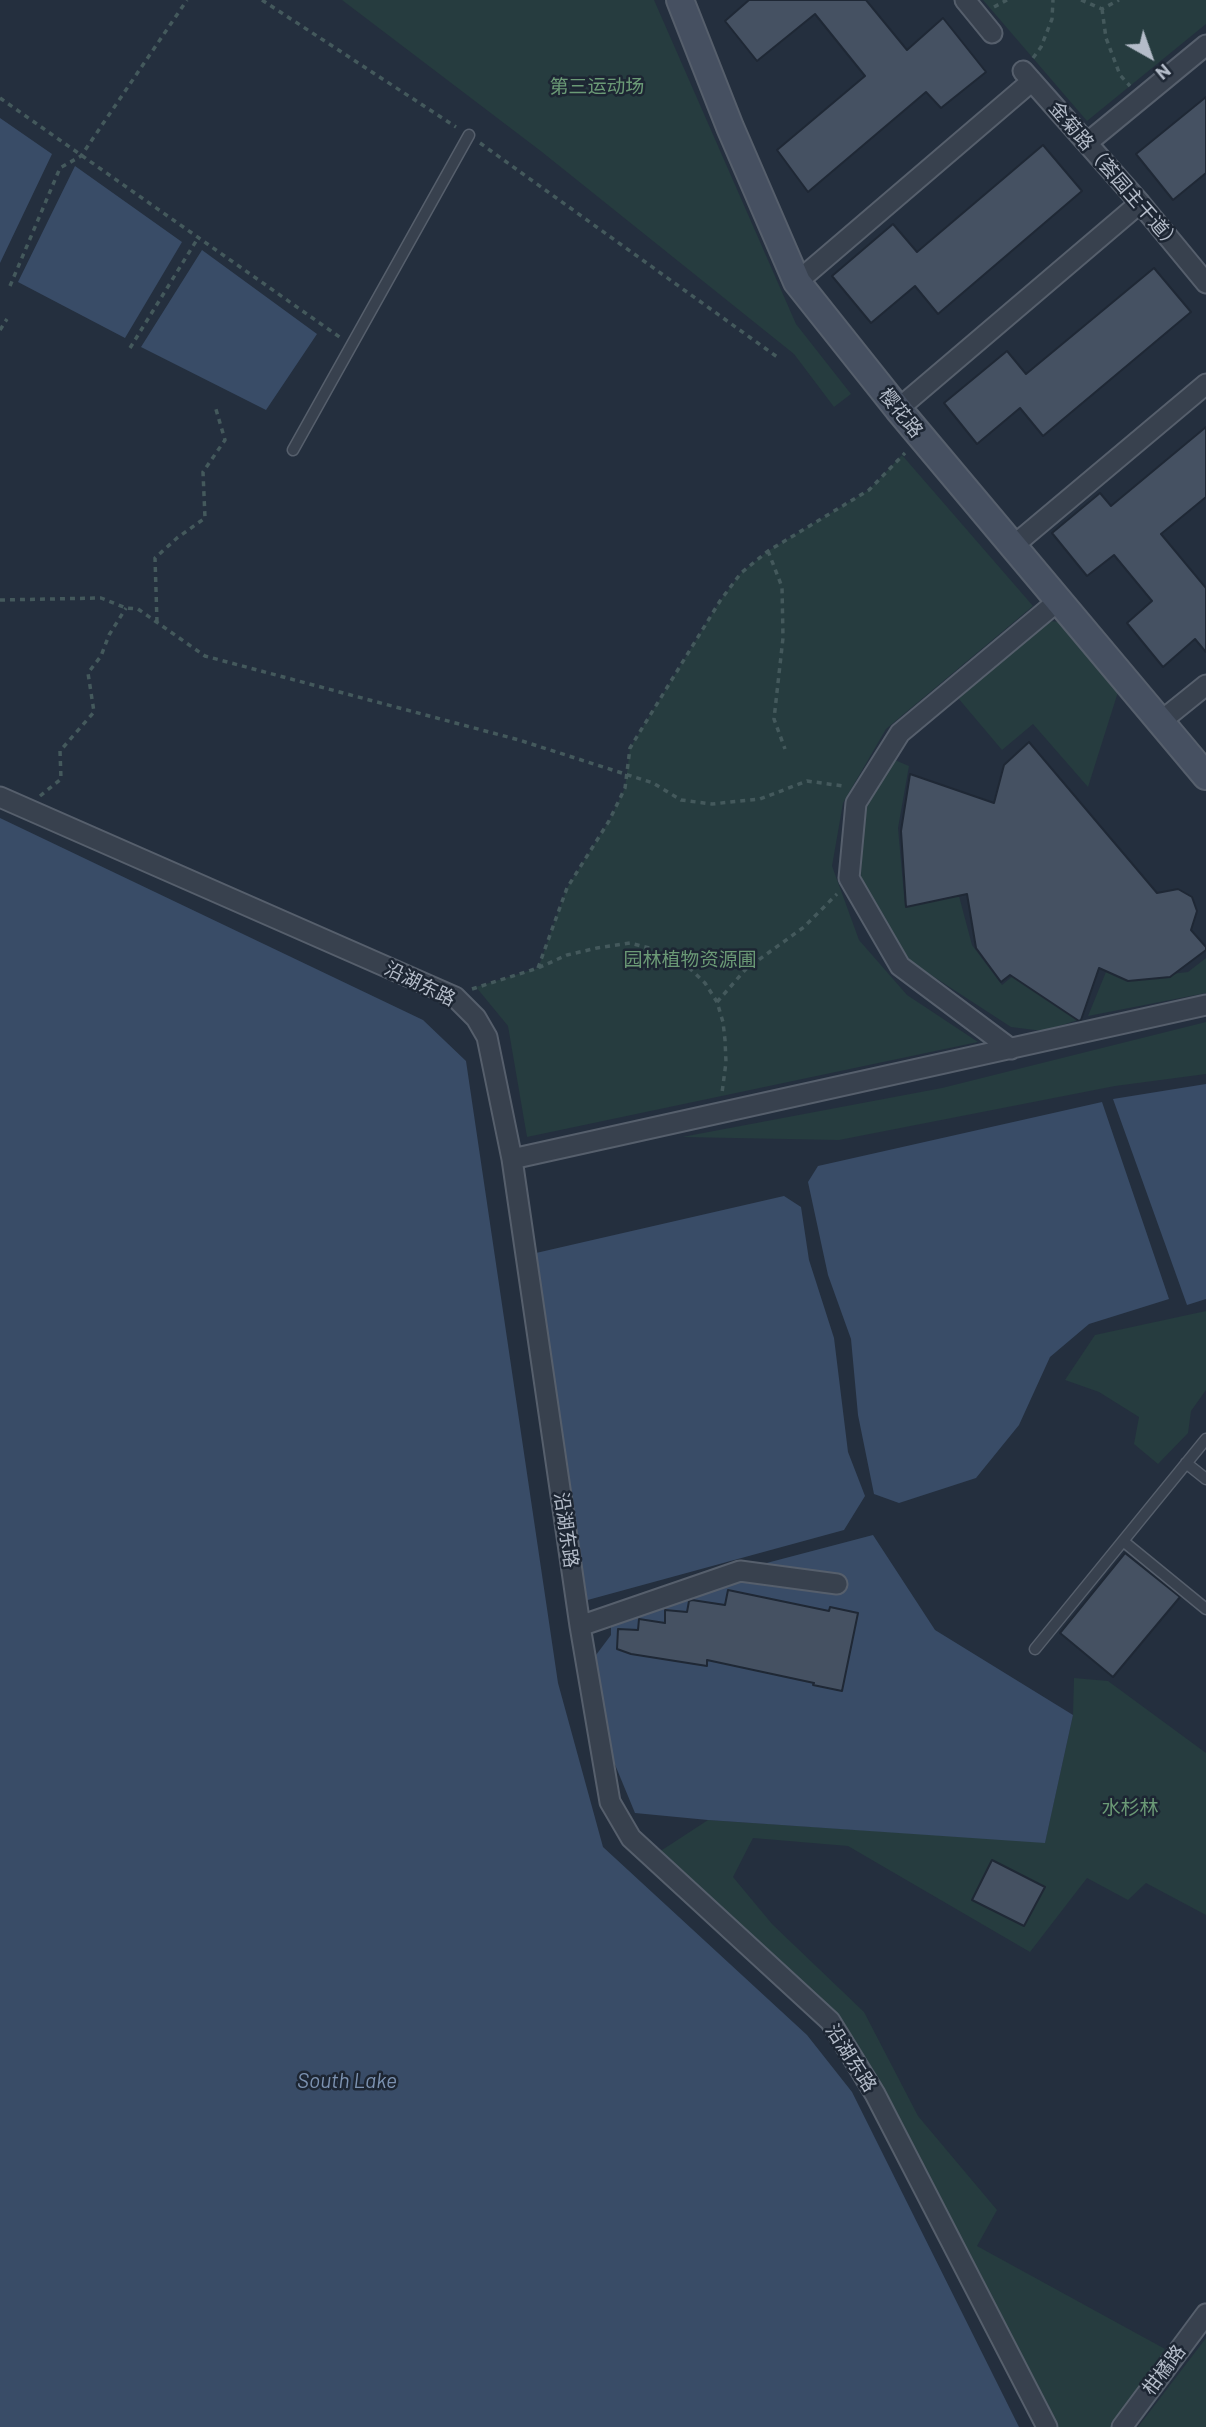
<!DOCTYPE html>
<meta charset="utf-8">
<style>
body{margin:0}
#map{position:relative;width:1206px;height:2427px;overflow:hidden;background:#242f3e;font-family:Barlow,sans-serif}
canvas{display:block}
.north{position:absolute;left:1115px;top:21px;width:70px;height:70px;-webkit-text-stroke:5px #1d2633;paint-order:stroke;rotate:140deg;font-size:19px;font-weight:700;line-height:28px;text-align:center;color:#b4bcc9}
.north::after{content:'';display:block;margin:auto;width:24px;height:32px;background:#b4bcc9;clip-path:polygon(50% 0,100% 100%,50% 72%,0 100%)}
</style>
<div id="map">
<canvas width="1206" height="2427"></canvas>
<div class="north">N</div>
</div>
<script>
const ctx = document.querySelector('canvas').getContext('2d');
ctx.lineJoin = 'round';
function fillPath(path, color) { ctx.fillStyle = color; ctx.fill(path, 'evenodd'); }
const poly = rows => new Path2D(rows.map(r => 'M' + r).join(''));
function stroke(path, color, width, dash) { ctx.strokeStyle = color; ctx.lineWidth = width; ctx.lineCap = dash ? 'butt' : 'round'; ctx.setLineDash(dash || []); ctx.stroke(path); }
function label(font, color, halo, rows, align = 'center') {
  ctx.font = font + ' Barlow,"Noto Sans SC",sans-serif'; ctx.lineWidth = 5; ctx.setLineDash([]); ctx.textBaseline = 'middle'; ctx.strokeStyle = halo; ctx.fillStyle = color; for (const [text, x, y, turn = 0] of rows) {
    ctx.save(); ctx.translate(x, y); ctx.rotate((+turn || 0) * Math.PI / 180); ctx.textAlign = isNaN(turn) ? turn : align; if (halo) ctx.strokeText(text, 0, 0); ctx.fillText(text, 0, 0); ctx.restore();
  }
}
fillPath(poly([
 [342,0,654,0,796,324,851,394,834,407,794,354,542,152],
 [983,0,1206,0,1206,24,1087,121],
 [902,455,1033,606,886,729,843,803,832,866,859,940,907,995,978,1042,527,1137,508,1026,476,987,538,968,567,888,609,821,625,788,630,748,720,601,741,573,768,551,869,490],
 [1039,620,1061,622,1118,692,1088,787,1033,724,1002,750,953,692],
 [890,758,909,766,898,828,905,906,959,896,972,945,1002,985,1014,975,1078,1020,1043,1031,1011,1027,911,962,861,881,862,805],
 [1206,958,1206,993,1088,1016,1108,967,1137,978,1188,972],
 [1206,1022,1206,1074,1115,1086,839,1140,682,1137,942,1088],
 [1206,1311,1206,1390,1191,1411,1188,1433,1158,1464,1134,1444,1139,1417,1099,1392,1065,1380,1095,1335],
 [1074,1678,1108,1681,1206,1753,1206,1915,1146,1883,1128,1900,1087,1878,1030,1952,848,1846,753,1838,733,1877,772,1924,864,2012,918,2116,997,2210,977,2246,1165,2349,1111,2427,1053,2427,967,2249,837,2016,659,1852,708,1820,1045,1842,1073,1715],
 [1206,2338,1206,2427,1138,2427]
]), '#263c3f');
fillPath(poly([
 [0,118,52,154,0,263],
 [75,166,182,242,125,338,18,282],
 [202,250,317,334,266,410,141,347],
 [0,818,423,1020,466,1061,558,1683,603,1847,807,2035,852,2092,1019,2427,0,2427],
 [1206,1084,1206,1299,1187,1305,1113,1099],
 [1102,1102,1169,1299,1089,1324,1050,1357,1019,1425,976,1478,899,1503,874,1494,858,1415,851,1339,828,1275,808,1182,818,1166],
 [784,1196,801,1207,809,1260,834,1338,848,1452,865,1496,844,1530,584,1601,536,1253],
 [873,1535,935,1630,1073,1715,1045,1843,708,1820,635,1813,611,1755,596,1655,611,1635,611,1610,740,1570]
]), '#394c67');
const building = poly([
 [749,0,866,0,907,50,943,18,986,72,941,108,926,92,808,192,777,150,865,76,815,14,757,61,725,21,749,0],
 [1206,97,1206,173,1173,200,1136,154,1206,97],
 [1043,145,1082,191,938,314,915,286,871,323,832,276,893,224,917,252,1043,145],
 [1154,268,1191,312,1043,436,1020,408,977,444,944,403,1007,351,1026,374,1154,268],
 [1206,427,1206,497,1161,534,1206,588,1206,652,1195,639,1163,667,1127,623,1152,601,1114,555,1087,576,1052,533,1100,493,1111,506,1206,427],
 [1029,742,1157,893,1178,889,1192,897,1197,911,1191,930,1206,947,1206,950,1170,977,1128,981,1099,968,1081,1020,1079,1021,1010,975,1001,982,976,948,967,894,906,907,901,831,910,774,994,803,1004,765,1029,742],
 [1125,1553,1180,1597,1113,1677,1060,1633,1125,1553],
 [728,1590,829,1611,830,1607,858,1613,842,1691,813,1685,814,1683,707,1660,707,1666,631,1654,617,1649,618,1629,638,1630,639,1619,665,1623,665,1610,687,1612,689,1601,692,1600,725,1605,728,1590],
 [992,1860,1045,1887,1024,1926,972,1900,992,1860]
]);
fillPath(building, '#455162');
stroke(building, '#1f2835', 2);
const lane = poly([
 [293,450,469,135],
 [1186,1463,1206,1479],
 [1123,1541,1206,1609],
 [1035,1649,1206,1439]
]);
const street = poly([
 [965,0,992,33],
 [1023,71,1140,203,1206,283],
 [1087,143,1206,45],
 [797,282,1032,81],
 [898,409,1140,203],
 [1013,546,1206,384],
 [1160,722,1206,685],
 [0,797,455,997,476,1018,487,1037,512,1159,580,1626,610,1802,631,1838,830,2021,875,2094,1047,2427],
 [1011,1049,900,966,849,878,856,803,900,733,1058,601],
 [512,1159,1206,1005],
 [580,1626,740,1571,837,1584],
 [1122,2427,1206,2314]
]);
const secondary = poly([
 [680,0,730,127,797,282,898,409,1206,776]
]);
stroke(lane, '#565f6c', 13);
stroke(street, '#565f6c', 23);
stroke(secondary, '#565f6c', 30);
stroke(poly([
 [262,0,456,127],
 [1081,0,1102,9,1119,0],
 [994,7,1007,0],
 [1102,9,1106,38,1120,75,1130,86],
 [1033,58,1041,47,1052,19,1053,0],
 [0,98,341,338],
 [480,143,780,359],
 [10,286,60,168,81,156,187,0],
 [0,330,7,319],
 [130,348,198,238],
 [768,551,782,587,783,638,774,719,785,749],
 [0,600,101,598,126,608,138,609,205,656,519,740,653,783,681,800,712,804,760,799,807,781,843,786],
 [157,622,155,558,177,538,205,518,203,472,225,440,215,406],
 [40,796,61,779,60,751,94,712,88,673,101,656,109,635,126,608],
 [538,968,567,888,609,821,625,788,630,748,720,601,741,573,768,551,869,490,905,453],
 [472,989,538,968,567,955,597,948,630,943,661,951,683,962,705,983,717,1002,723,1022,725,1040,726,1062,722,1093],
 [717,1002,746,969,804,927,837,894]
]), '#44595c', 3.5, [5, 5]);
stroke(lane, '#38414e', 10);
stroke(street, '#38414e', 19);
stroke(secondary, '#465061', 26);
label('19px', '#6b9a76', '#1d2633', [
 ["第三运动场",597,87],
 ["园林植物资源圃",690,960],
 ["水杉林",1130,1808]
]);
label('19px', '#b4bcc9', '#1d2633', [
 ["金菊路（荟园主干道）",1115,176,49],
 ["樱花路",901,413,51],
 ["沿湖东路",420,984,26],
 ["沿湖东路",566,1530,82],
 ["沿湖东路",851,2058,57],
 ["柑橘路",1164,2370,-53]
]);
label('italic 21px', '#7c92b1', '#1d2633', [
 ["South Lake",347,2081]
]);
</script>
